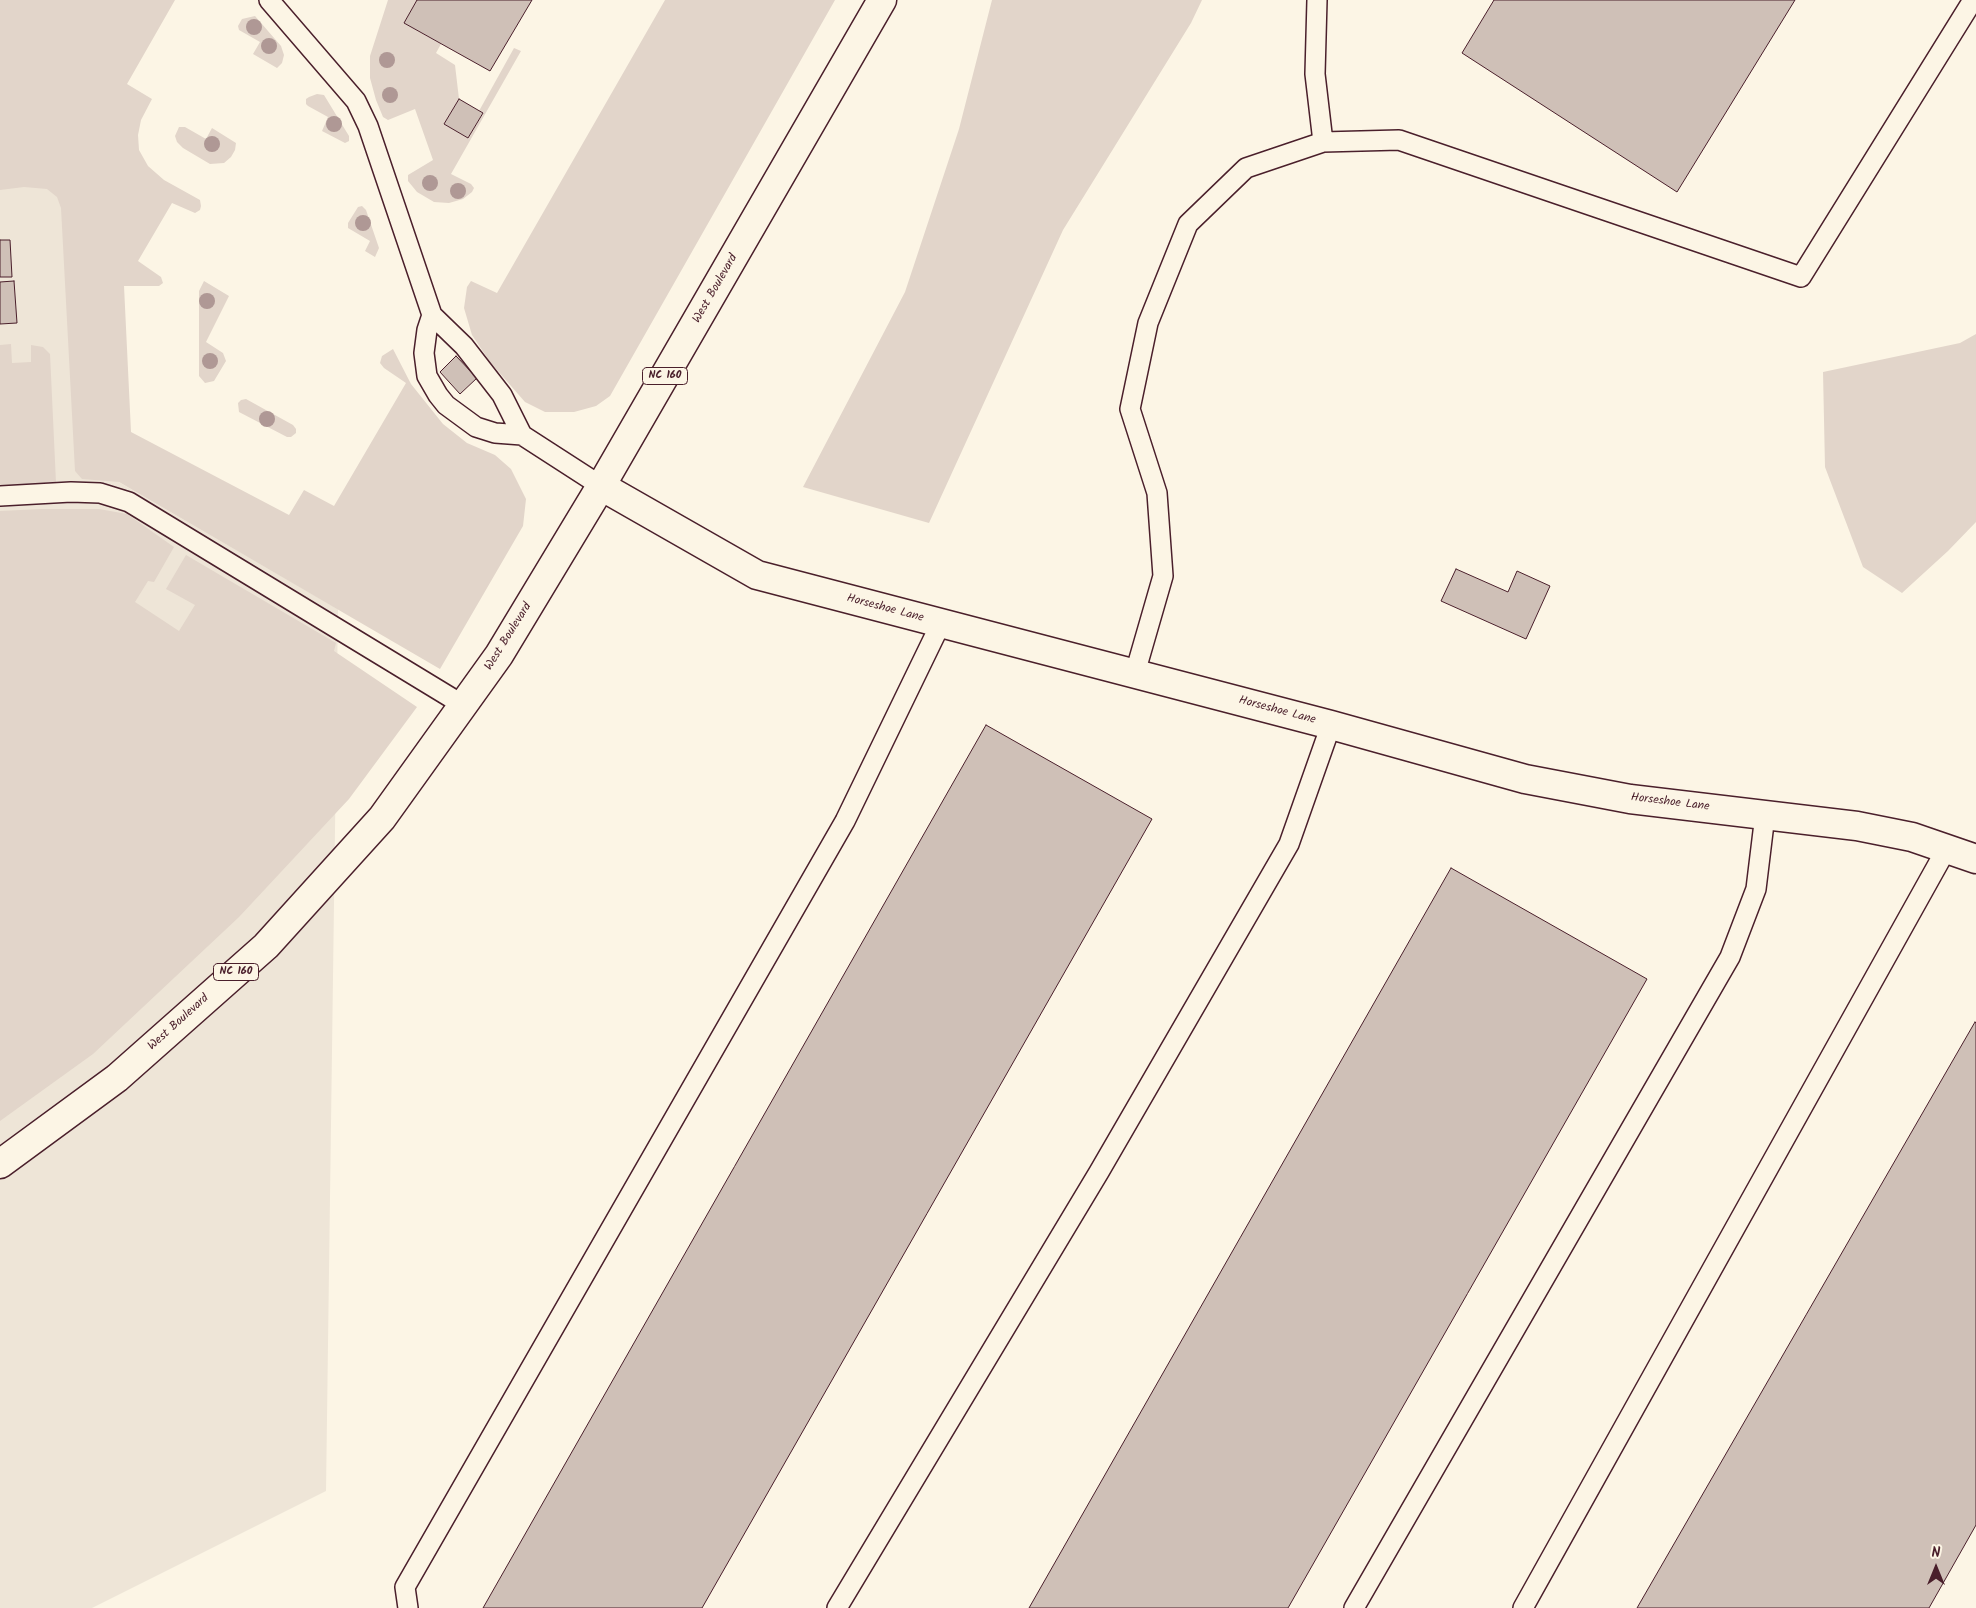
<!DOCTYPE html>
<style>
body{margin:0}
#map{position:relative;width:1976px;height:1608px;overflow:hidden;background:#fcf5e5;font-family:Kalam,sans-serif}
canvas{display:block}
.north{position:absolute;left:1911px;top:1543px;width:50px;height:50px;-webkit-text-stroke:4px #fcf5e5;paint-order:stroke;rotate:0deg;font-size:14px;font-weight:700;line-height:20px;text-align:center;color:#4a1f2b}
.north::after{content:'';display:block;margin:auto;width:18px;height:22px;background:#4a1f2b;clip-path:polygon(50% 0,100% 100%,50% 72%,0 100%)}
</style>
<div id="map">
<canvas width="1976" height="1608"></canvas>
<div class="north">N</div>
</div>
<script>
const ctx = document.querySelector('canvas').getContext('2d');
ctx.lineJoin = 'round';
function fillPath(path, color) { ctx.fillStyle = color; ctx.fill(path, 'evenodd'); }
const poly = rows => new Path2D(rows.map(r => 'M' + r).join(''));
function stroke(path, color, width, dash) { ctx.strokeStyle = color; ctx.lineWidth = width; ctx.lineCap = dash ? 'butt' : 'round'; ctx.setLineDash(dash || []); ctx.stroke(path); }
function label(font, color, halo, rows, align = 'center') {
  ctx.font = font + ' Kalam,sans-serif'; ctx.lineWidth = 4; ctx.setLineDash([]); ctx.textBaseline = 'middle'; ctx.strokeStyle = halo; ctx.fillStyle = color; for (const [text, x, y, turn = 0] of rows) {
    ctx.save(); ctx.translate(x, y); ctx.rotate((+turn || 0) * Math.PI / 180); ctx.textAlign = isNaN(turn) ? turn : align; if (halo) ctx.strokeText(text, 0, 0); ctx.fillText(text, 0, 0); ctx.restore();
  }
}
fillPath(poly([
 [0,0,66,37,98,470,338,609,326,1491,92,1608,0,1608]
]), '#eee5d7');
fillPath(poly([
 [0,0,175,0,127,84,152,99,141,120,138,135,139,150,148,166,164,180,200,200,201,206,200,210,195,213,172,203,138,261,161,277,163,283,159,286,124,286,131,432,289,515,304,490,334,506,406,383,384,368,380,363,382,356,393,349,411,384,443,424,467,443,495,455,511,469,526,499,523,526,440,669,119,482,82,479,75,471,61,208,57,197,47,189,24,187,0,190],
 [388,0,417,0,404,23,441,44,436,53,455,65,459,99,444,124,468,138,483,114,479,111,514,48,521,51,451,174,471,184,474,188,472,192,463,199,449,203,434,202,417,192,408,181,408,175,433,160,415,109,388,120,383,117,376,100,370,78,370,56],
 [665,0,835,0,610,396,596,406,574,412,545,412,525,402,490,362,472,335,464,308,467,287,471,281,497,293],
 [992,0,1202,0,1191,23,1063,230,929,523,803,487,905,292,959,129],
 [255,16,281,46,284,55,282,63,277,68,253,54,260,42,239,30,238,26,242,19],
 [317,94,324,95,349,136,349,141,345,143,322,131,328,117,308,106,306,104,306,99,309,97],
 [179,127,185,127,206,139,212,128,236,143,235,150,231,157,224,163,210,164,183,148,177,142,175,136],
 [362,206,366,210,379,248,375,257,365,251,370,241,348,228,348,223,358,207],
 [204,281,229,296,206,342,223,353,226,361,214,381,205,383,199,376,199,291],
 [1976,334,1976,522,1948,551,1902,593,1863,567,1825,467,1823,372,1960,343],
 [11,344,12,363,31,362,31,345,43,347,50,354,56,483,0,487,0,345],
 [246,399,293,425,296,429,296,433,291,437,287,437,239,412,238,403,241,400],
 [41,509,99,509,127,514,174,547,154,582,148,581,135,602,179,631,195,605,166,589,186,555,336,643,334,651,417,707,349,799,239,917,93,1054,0,1121,0,511]
]), '#e2d5ca');
const building = poly([
 [417,0,532,0,490,71,404,23,417,0],
 [1494,0,1795,0,1677,192,1462,53,1494,0],
 [459,99,483,113,468,138,444,124,459,99],
 [0,240,10,240,12,277,0,277,0,240],
 [14,281,17,323,0,324,0,282,14,281],
 [456,356,477,378,460,394,440,372,456,356],
 [1456,569,1508,592,1517,571,1550,586,1526,639,1441,601,1456,569],
 [986,725,1152,819,702,1608,483,1608,986,725],
 [1451,868,1647,979,1288,1608,1029,1608,1451,868],
 [1975,1022,1976,1023,1976,1525,1929,1608,1637,1608,1975,1022]
]);
fillPath(building, '#cfc0b7');
stroke(building, '#4a1f2b', 1);
const lane = poly([
 [269,0,356,101,368,126,432,315],
 [1317,0,1315,74,1323,142],
 [522,435,502,395,464,346,432,315,427,330,424,353,427,376,438,395,446,405,476,427,495,433,522,435,601,486],
 [0,496,71,492,100,493,129,502,463,705],
 [1135,673,1163,576,1157,493,1130,409,1148,323,1188,224,1246,168,1323,142,1399,140,1801,277,1973,0],
 [408,1608,405,1587,845,821,941,623],
 [837,1608,1099,1172,1289,844,1331,725],
 [1354,1608,1730,957,1756,889,1765,815],
 [1523,1608,1947,848]
]);
const street = poly([
 [601,486,757,575,1331,725,1525,779,1630,799,1857,826,1912,837,1976,859]
]);
const primary = poly([
 [0,1164,117,1078,266,946,382,818,499,655,601,486,882,0]
]);
stroke(lane, '#4a1f2b', 22);
stroke(street, '#4a1f2b', 31);
stroke(primary, '#4a1f2b', 31);
stroke(lane, '#fcf5e5', 19);
stroke(street, '#fcf5e5', 28);
stroke(primary, '#fcf5e5', 28);
ctx.fillStyle = '#af9895';
for (const [x, y] of [
 [254,27],
 [269,46],
 [387,60],
 [390,95],
 [334,124],
 [212,144],
 [430,183],
 [458,191],
 [363,223],
 [207,301],
 [210,361],
 [267,419]
]) { ctx.beginPath(); ctx.arc(x, y, 8, 0, 2 * Math.PI); ctx.fill(); }
for (const [x, y, w] of [
 [665,376,45],
 [236,972,45]
]) { const box = new Path2D(); box.roundRect(x - w / 2, y - 8.5, w, 17, 4); ctx.fillStyle = '#fcf5e5'; ctx.fill(box); stroke(box, '#4a1f2b', 1); }
label('bold 11px', '#4a1f2b', null, [
 ["NC 160",665,376],
 ["NC 160",236,972]
]);
label('12px', '#4a1f2b', '#fcf5e5', [
 ["West Boulevard",716,289,-60],
 ["Horseshoe Lane",885,609,15],
 ["West Boulevard",509,637,-58],
 ["Horseshoe Lane",1277,711,15],
 ["Horseshoe Lane",1670,803,7],
 ["West Boulevard",179,1023,-42]
]);
</script>
